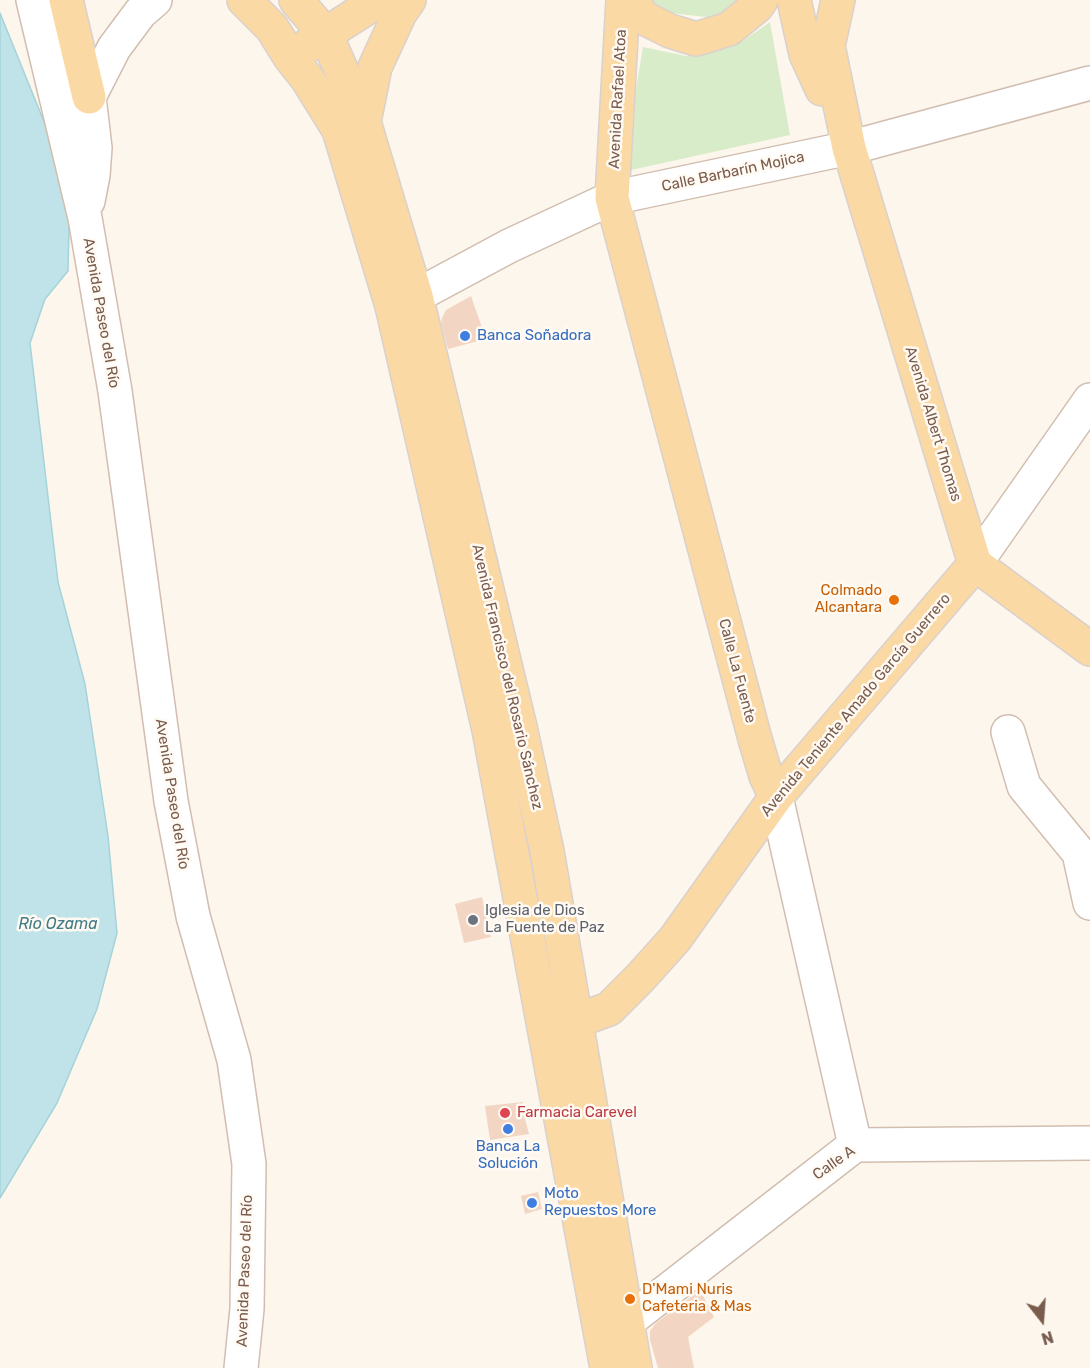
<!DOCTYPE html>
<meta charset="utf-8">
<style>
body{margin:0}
#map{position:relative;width:1090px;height:1368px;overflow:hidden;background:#fdf6ec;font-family:Rubik,sans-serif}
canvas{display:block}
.north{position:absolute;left:1012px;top:1290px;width:60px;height:60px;-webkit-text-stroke:4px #fffaf3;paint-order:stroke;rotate:163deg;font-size:16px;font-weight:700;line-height:24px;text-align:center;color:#7a5c4d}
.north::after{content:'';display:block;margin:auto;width:21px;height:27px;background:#7a5c4d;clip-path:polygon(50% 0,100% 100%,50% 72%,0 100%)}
</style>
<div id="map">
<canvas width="1090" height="1368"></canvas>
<div class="north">N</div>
</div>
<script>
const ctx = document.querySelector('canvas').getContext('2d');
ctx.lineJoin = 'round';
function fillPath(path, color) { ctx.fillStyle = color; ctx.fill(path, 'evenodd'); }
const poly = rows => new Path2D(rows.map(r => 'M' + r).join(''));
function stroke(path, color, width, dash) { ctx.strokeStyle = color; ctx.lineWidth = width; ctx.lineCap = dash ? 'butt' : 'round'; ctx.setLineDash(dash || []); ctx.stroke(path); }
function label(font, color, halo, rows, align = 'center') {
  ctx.font = font + ' Rubik,sans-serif'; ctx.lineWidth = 5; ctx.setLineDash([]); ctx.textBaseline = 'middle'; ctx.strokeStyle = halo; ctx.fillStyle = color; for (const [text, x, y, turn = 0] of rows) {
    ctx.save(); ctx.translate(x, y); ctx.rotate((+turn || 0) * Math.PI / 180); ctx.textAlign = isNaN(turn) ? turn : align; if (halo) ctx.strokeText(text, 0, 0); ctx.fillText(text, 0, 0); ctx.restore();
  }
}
fillPath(poly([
 [652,0,746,0,714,18,654,11],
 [770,22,790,135,622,172,643,47,686,56,743,41]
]), '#d8ecc9');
const water = poly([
 [0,13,70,186,68,271,45,299,30,343,58,582,85,684,108,836,117,933,97,1009,57,1103,0,1198,0,13]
]);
fillPath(water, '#bfe3e8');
stroke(water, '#a5d3da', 1.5);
fillPath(poly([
 [471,296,486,339,448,349,441,324,442,318,446,310],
 [482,897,491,937,464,943,455,904],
 [523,1102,525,1119,529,1134,490,1140,485,1106],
 [538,1192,542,1209,525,1214,521,1196],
 [700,1290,714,1317,688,1337,694,1368,658,1368,650,1340,650,1331,656,1323]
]), '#f3d5c3');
const minor = poly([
 [33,0,85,218,115,391,171,801,193,916,234,1060,249,1164,247,1309,241,1368],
 [88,201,93,175,95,148,89,97,114,48,140,13,155,0],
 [392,306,416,296,509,246,612,198,849,148,1090,83],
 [975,564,1090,400],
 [1008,732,1024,786,1079,853,1090,903],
 [776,797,855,1145],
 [627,1322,855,1145,1090,1143]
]);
const major = poly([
 [66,0,89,97],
 [244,0,272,28,290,57,308,80,339,130,392,306,489,730,607,1368],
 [296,0,326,35,364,122,416,296,520,727,547,851,635,1368],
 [623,0,612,198,755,739,766,776,776,797],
 [631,0,644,18,670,31,696,39,729,29,757,6,761,0],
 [794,0,806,54,822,89],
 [838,0,828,46,849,148,975,564,1090,649],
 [307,46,379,0],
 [364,122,375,67,400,13,409,0],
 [555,1026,576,1021,609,1009,640,978,675,939,776,797,975,564]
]);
stroke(minor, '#d1beb0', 36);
stroke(major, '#dad1cd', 36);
stroke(minor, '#fff', 33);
stroke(major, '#fbd9a5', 33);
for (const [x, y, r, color] of [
 [465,336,6,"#3f7fe0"],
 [894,600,6,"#e8710a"],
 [473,920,6,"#6b7280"],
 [505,1113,6,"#e0444e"],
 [508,1129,6,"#3f7fe0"],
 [532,1203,6,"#3f7fe0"],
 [630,1299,6,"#e8710a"]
]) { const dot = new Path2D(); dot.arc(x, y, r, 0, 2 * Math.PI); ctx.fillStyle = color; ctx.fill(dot); stroke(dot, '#fffaf3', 2); }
label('15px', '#7a5c4d', '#fffaf3', [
 ["Avenida Rafael Atoa",618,99,-87],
 ["Calle Barbarín Mojica",733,172,-12],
 ["Avenida Paseo del Río",101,313,80],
 ["Avenida Albert Thomas",933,424,73],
 ["Calle La Fuente",737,671,75],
 ["Avenida Francisco del Rosario Sánchez",507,677,77],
 ["Avenida Teniente Amado García Guerrero",856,705,-50],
 ["Avenida Paseo del Río",172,794,81],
 ["Calle A",834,1163,-35],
 ["Avenida Paseo del Río",245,1271,-88]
]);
label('15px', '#366cbe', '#fffaf3', [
 ["Banca Soñadora",477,336],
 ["Banca La",508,1147,"center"],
 ["Solución",508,1164,"center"],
 ["Moto",544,1194],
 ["Repuestos More",544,1211]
], 'left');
label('15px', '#c56008', '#fffaf3', [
 ["Colmado",882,591],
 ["Alcantara",882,608],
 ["D'Mami Nuris",642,1290,"left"],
 ["Cafeteria & Mas",642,1307,"left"]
], 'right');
label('15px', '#5b616d', '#fffaf3', [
 ["Iglesia de Dios",485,911],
 ["La Fuente de Paz",485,928]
], 'left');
label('15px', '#be3a42', '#fffaf3', [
 ["Farmacia Carevel",517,1113]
], 'left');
label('italic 16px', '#437c86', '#fffaf3', [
 ["Río Ozama",58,924]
]);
</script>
